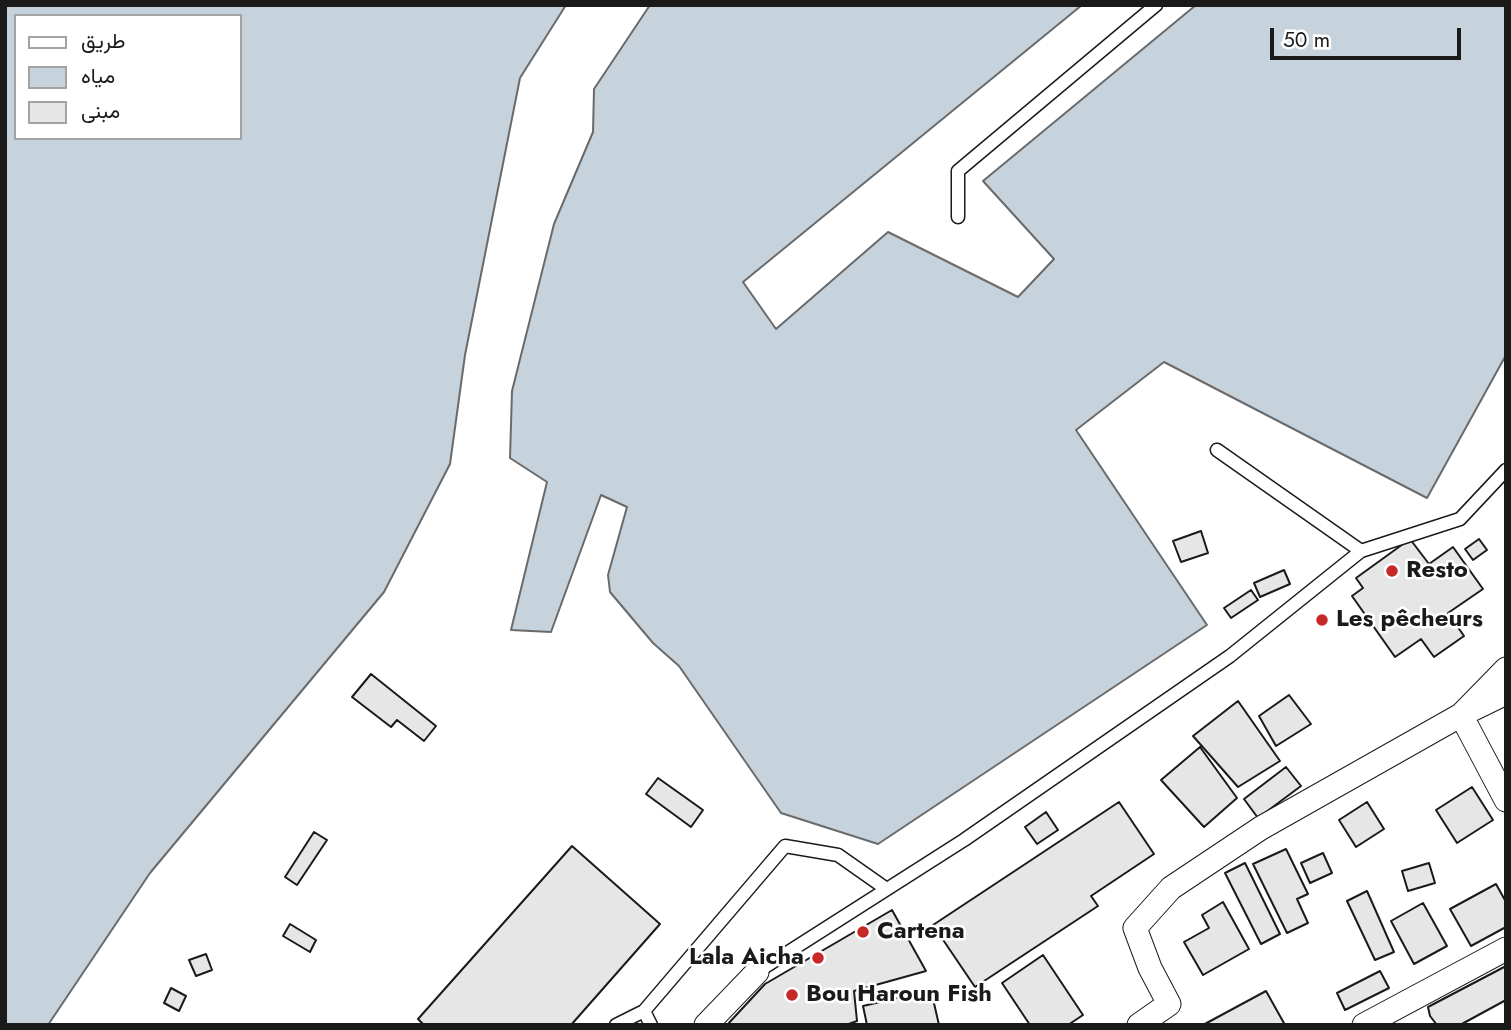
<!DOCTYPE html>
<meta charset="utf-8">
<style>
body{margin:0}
#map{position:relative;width:1511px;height:1030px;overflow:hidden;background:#fff;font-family:Jost,Vazirmatn,sans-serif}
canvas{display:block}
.frame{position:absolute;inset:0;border:7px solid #1a1a1a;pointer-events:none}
.legend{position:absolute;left:14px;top:14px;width:228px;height:126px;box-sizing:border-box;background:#fff;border:2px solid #a3a3a3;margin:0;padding:9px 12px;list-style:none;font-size:21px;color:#1a1a1a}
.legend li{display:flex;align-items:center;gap:14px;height:35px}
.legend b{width:35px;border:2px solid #a3a3a3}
.scale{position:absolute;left:1270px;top:28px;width:191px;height:32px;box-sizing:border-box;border:4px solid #1a1a1a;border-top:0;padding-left:9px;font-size:21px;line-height:24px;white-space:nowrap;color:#1a1a1a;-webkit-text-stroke:5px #fff;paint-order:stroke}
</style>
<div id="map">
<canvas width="1511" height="1030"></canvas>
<div class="frame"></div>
<ul class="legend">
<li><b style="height:9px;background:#fff"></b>طريق</li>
<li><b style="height:19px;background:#c6d2dc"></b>مياه</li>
<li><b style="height:19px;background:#e6e6e6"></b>مبنى</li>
</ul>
<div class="scale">50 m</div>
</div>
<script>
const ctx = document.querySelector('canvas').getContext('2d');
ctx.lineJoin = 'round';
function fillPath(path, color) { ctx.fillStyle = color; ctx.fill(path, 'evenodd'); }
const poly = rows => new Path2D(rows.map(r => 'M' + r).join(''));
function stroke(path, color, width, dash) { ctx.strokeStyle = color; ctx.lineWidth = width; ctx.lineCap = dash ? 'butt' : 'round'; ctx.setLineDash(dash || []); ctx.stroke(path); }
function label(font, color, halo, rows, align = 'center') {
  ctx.font = font + ' Jost,sans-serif'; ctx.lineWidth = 5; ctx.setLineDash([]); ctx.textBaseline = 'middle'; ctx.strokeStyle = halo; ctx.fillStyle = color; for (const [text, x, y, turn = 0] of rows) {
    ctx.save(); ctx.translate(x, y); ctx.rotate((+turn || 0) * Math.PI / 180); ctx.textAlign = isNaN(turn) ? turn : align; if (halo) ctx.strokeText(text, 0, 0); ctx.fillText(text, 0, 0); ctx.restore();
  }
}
const water = poly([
 [5,5,566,5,520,78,465,355,450,464,384,592,150,873,48,1025,5,1025,5,5],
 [16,16,240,16,240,138,16,138,16,16],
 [650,5,1082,5,743,282,776,329,888,232,1018,297,1054,259,983,181,1196,5,1506,5,1506,355,1427,498,1164,362,1076,430,1207,625,878,844,781,813,679,666,653,643,610,592,608,575,627,507,601,495,551,632,511,630,547,482,510,458,512,391,554,224,593,132,594,89,650,5]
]);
fillPath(water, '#c6d2dc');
stroke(water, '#6a6a6a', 2);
const building = poly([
 [1201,531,1208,553,1181,562,1173,541,1201,531],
 [1410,539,1429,564,1453,547,1483,589,1448,613,1464,636,1434,657,1421,639,1395,657,1352,596,1363,588,1356,578,1410,539],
 [1479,539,1487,550,1473,560,1465,549,1479,539],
 [1284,570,1290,584,1260,597,1254,583,1284,570],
 [1251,590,1258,600,1231,618,1224,608,1251,590],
 [371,674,436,726,424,741,397,720,391,727,352,697,371,674],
 [1289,695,1311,724,1276,746,1259,716,1289,695],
 [1238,701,1280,761,1238,787,1193,736,1238,701],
 [1200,747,1237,798,1204,827,1161,780,1200,747],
 [1286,767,1301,786,1258,818,1244,799,1286,767],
 [658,778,703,810,691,827,646,794,658,778],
 [1472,787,1493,820,1457,843,1436,810,1472,787],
 [1119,802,1154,854,1091,896,1098,906,975,987,933,925,1119,802],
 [1367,802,1384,829,1356,847,1339,820,1367,802],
 [1046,812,1058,830,1037,844,1025,827,1046,812],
 [314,832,327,840,297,885,285,877,314,832],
 [572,846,660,924,571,1025,424,1025,418,1019,572,846],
 [1286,849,1308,894,1297,899,1308,923,1287,933,1253,864,1286,849],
 [1323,853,1332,873,1310,883,1301,863,1323,853],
 [1245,863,1280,934,1261,944,1225,873,1245,863],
 [1429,863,1435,883,1408,891,1402,871,1429,863],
 [1496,884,1506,902,1506,927,1471,946,1450,909,1496,884],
 [1367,891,1394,952,1375,960,1347,901,1367,891],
 [1223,902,1249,949,1203,975,1184,942,1209,928,1202,915,1223,902],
 [1423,903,1447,946,1414,964,1391,921,1423,903],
 [892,910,926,971,854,991,857,1021,846,1025,727,1025,765,984,892,910],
 [290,924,316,940,310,952,283,936,290,924],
 [206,954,212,970,196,976,189,960,206,954],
 [1043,955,1083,1015,1068,1025,1030,1025,1002,983,1043,955],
 [1506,966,1506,1000,1460,1025,1437,1025,1430,1016,1428,1007,1506,966],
 [1380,971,1389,988,1345,1010,1337,993,1380,971],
 [171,988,186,996,179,1011,164,1003,171,988],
 [931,990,939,1025,867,1025,863,1006,931,990],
 [1266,991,1285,1025,1203,1025,1266,991]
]);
fillPath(building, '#e6e6e6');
stroke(building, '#1a1a1a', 2);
const service = poly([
 [958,217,958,171,1156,5],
 [1217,450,1361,551],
 [757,972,964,840,1230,656,1361,551,1460,519,1506,470],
 [616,1025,644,1011],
 [651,1025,644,1011,785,846,838,855,885,888]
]);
const minor = poly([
 [1506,669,1461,715,1506,800],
 [706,1025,757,972],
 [1139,1025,1169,1004,1150,968,1135,928,1171,888,1261,828,1461,715,1506,693],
 [1364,1025,1506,949]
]);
stroke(service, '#1a1a1a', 15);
stroke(minor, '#1a1a1a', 25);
stroke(service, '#fff', 12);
stroke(minor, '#fff', 23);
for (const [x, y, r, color] of [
 [1392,571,7,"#c62828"],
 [1322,620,7,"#c62828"],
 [863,932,7,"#c62828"],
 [818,958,7,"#c62828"],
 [792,995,7,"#c62828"]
]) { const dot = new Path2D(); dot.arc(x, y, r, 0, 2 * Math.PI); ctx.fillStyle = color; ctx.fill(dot); stroke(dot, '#fff', 2.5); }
label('bold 24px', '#1a1a1a', '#fff', [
 ["Resto",1406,571],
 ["Les pêcheurs",1336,620],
 ["Cartena",877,932],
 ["Lala Aicha",804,958,"right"],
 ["Bou Haroun Fish",806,995]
], 'left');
</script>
